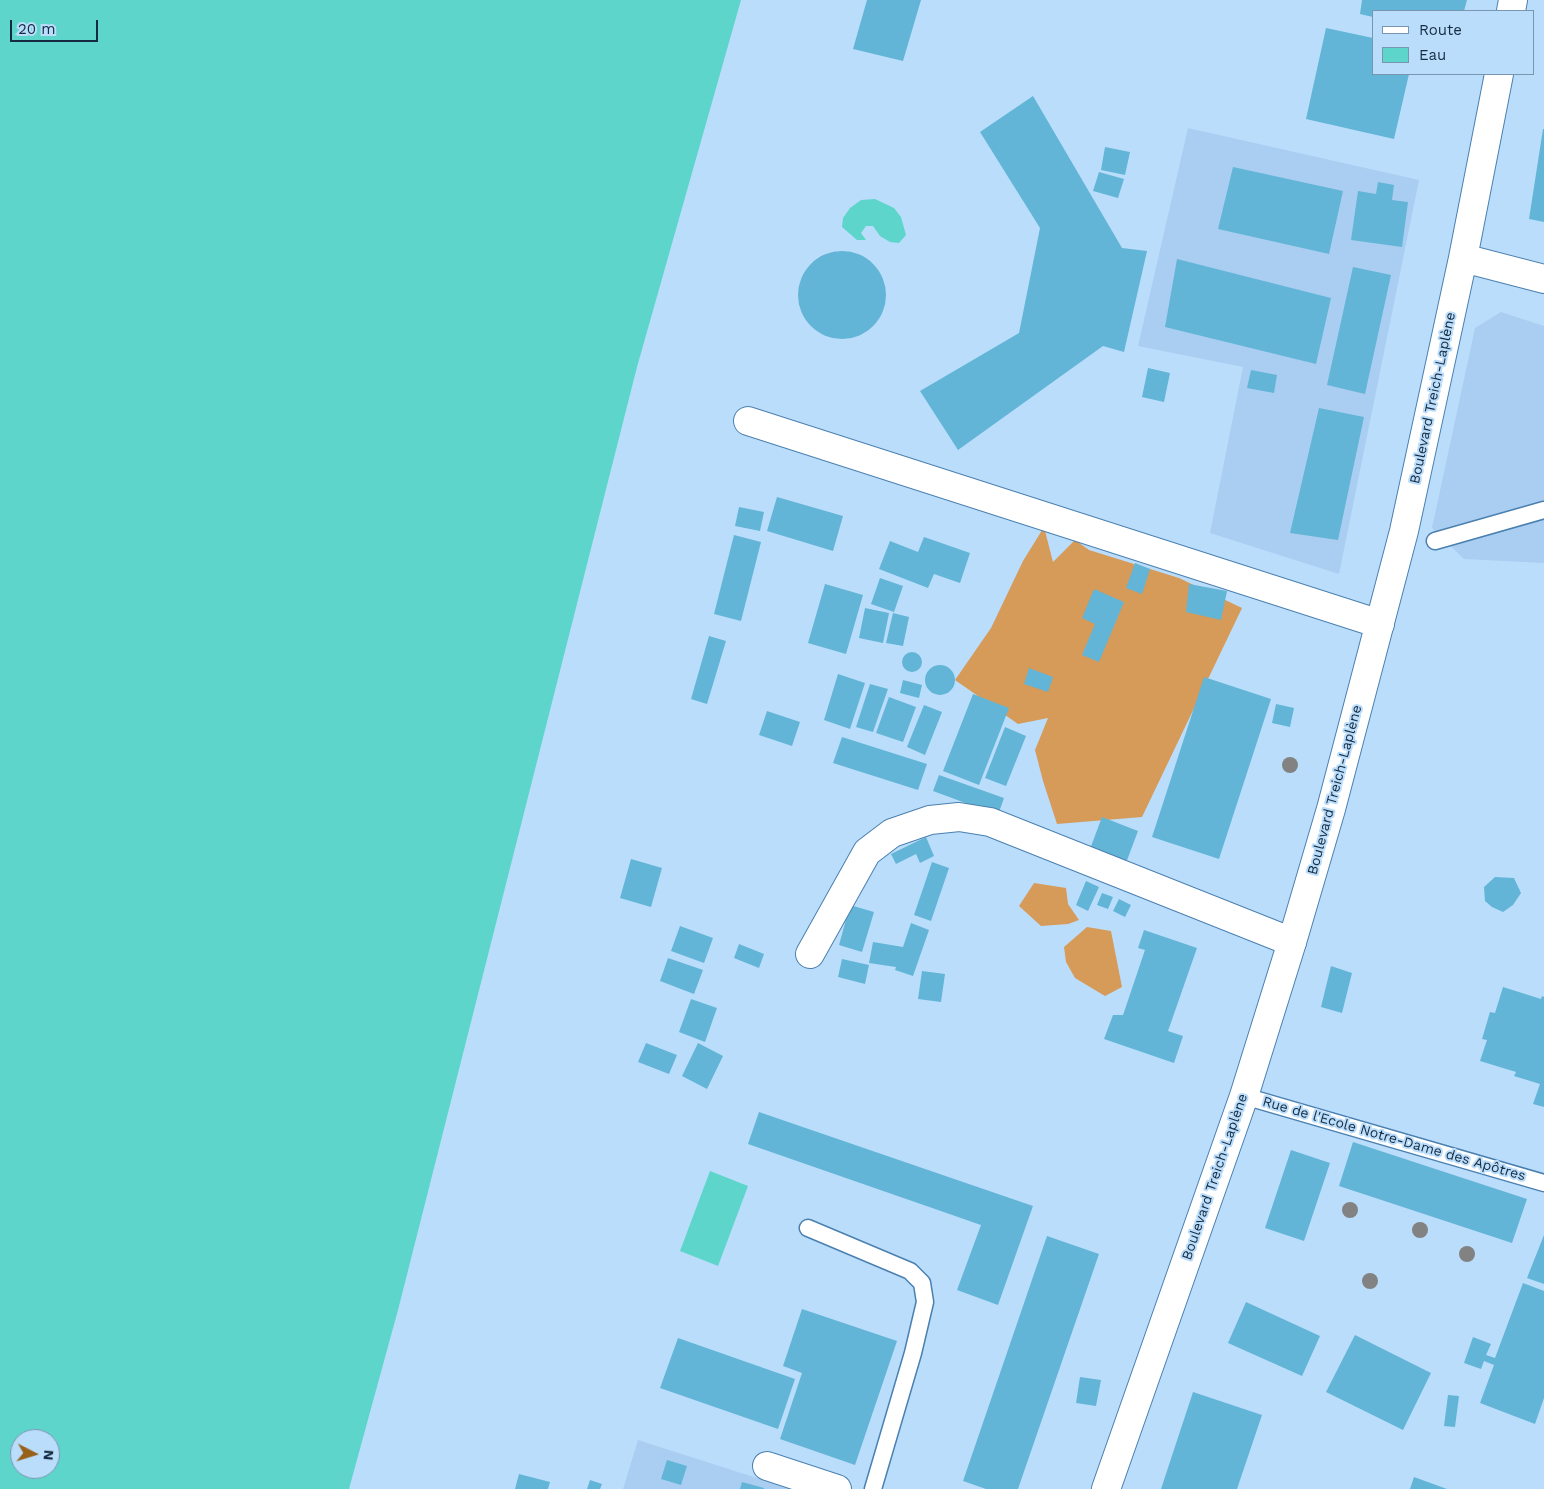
<!DOCTYPE html>
<meta charset="utf-8">
<style>
body{margin:0}
#map{position:relative;width:1544px;height:1489px;overflow:hidden;background:#bbddfc;font-family:"Work Sans",sans-serif}
canvas{display:block}
.legend{position:absolute;left:1372px;top:10px;width:162px;height:65px;box-sizing:border-box;background:#bbddfc;border:1px solid #7996b1;margin:0;padding:6px 9px;list-style:none;font-size:15px;color:#152c40}
.legend li{display:flex;align-items:center;gap:10px;height:25px}
.legend b{width:25px;border:1px solid #7996b1}
.north{position:absolute;left:10px;top:1429px;width:50px;height:50px;box-sizing:border-box;background:#bbddfc;border:1px solid #7996b1;border-radius:50%;rotate:95deg;font-size:14px;font-weight:700;line-height:20px;text-align:center;color:#152c40}
.north::after{content:'';display:block;margin:auto;width:18px;height:22px;background:#98611b;clip-path:polygon(50% 0,100% 100%,50% 72%,0 100%)}
.scale{position:absolute;left:10px;top:20px;width:88px;height:22px;box-sizing:border-box;border:2px solid #152c40;border-top:0;padding-left:6px;font-size:15px;line-height:18px;white-space:nowrap;color:#152c40;-webkit-text-stroke:4px #bbddfc;paint-order:stroke}
</style>
<div id="map">
<canvas width="1544" height="1489"></canvas>
<ul class="legend">
<li><b style="height:6px;background:#fff"></b>Route</li>
<li><b style="height:14px;background:#5dd5ca"></b>Eau</li>
</ul>
<div class="north">N</div>
<div class="scale">20 m</div>
</div>
<script>
const ctx = document.querySelector('canvas').getContext('2d');
ctx.lineJoin = 'round';
function fillPath(path, color) { ctx.fillStyle = color; ctx.fill(path, 'evenodd'); }
const poly = rows => new Path2D(rows.map(r => 'M' + r).join(''));
function stroke(path, color, width, dash) { ctx.strokeStyle = color; ctx.lineWidth = width; ctx.lineCap = dash ? 'butt' : 'round'; ctx.setLineDash(dash || []); ctx.stroke(path); }
function label(font, color, halo, rows, align = 'center') {
  ctx.font = font + ' "Work Sans",sans-serif'; ctx.lineWidth = 4; ctx.setLineDash([]); ctx.textBaseline = 'middle'; ctx.strokeStyle = halo; ctx.fillStyle = color; for (const [text, x, y, turn = 0] of rows) {
    ctx.save(); ctx.translate(x, y); ctx.rotate((+turn || 0) * Math.PI / 180); ctx.textAlign = isNaN(turn) ? turn : align; if (halo) ctx.strokeText(text, 0, 0); ctx.fillText(text, 0, 0); ctx.restore();
  }
}
fillPath(poly([
 [1188,128,1419,180,1339,574,1210,533,1243,367,1138,346],
 [1501,312,1544,326,1544,563,1464,559,1432,528,1475,328],
 [638,1440,791,1489,623,1489]
]), '#aacef1');
fillPath(poly([
 [1044,527,1053,562,1075,540,1089,550,1179,578,1242,608,1142,817,1057,824,1043,781,1035,750,1048,718,1018,724,955,680,991,628,1023,561],
 [1034,883,1066,888,1068,904,1079,920,1068,924,1041,926,1019,906],
 [1087,927,1111,931,1122,987,1105,996,1075,978,1066,962,1064,947]
]), '#d69a59');
fillPath(poly([
 [0,0,741,0,637,367,398,1310,349,1489,0,1489],
 [20,1439,50,1439,50,1469,20,1469],
 [875,199,894,208,901,217,906,235,899,243,890,242,880,236,873,226,866,226,861,233,866,240,857,240,842,227,843,218,850,208,861,200],
 [710,1171,748,1186,718,1266,680,1251]
]), '#5dd5ca');
fillPath(poly([
 [867,0,921,0,903,61,853,49],
 [1362,0,1467,0,1464,11,1373,11,1373,17,1360,14],
 [1326,28,1373,38,1373,74,1409,74,1394,139,1306,119],
 [1033,96,1122,248,1147,251,1124,352,1103,346,958,450,920,391,1019,333,1040,228,980,132],
 [1543,129,1544,129,1544,222,1529,219],
 [1105,147,1130,152,1125,175,1101,170],
 [1233,167,1343,191,1329,254,1218,229],
 [1099,172,1124,179,1118,198,1093,191],
 [1378,182,1394,185,1392,200,1408,202,1402,247,1351,240,1358,191,1376,194],
 '798 295a44 44 0 1 1 88 0a44 44 0 1 1-88 0Z',
 [1177,259,1331,298,1316,364,1165,327],
 [1353,267,1391,275,1365,394,1327,385],
 [1148,368,1170,373,1164,402,1142,397],
 [1251,370,1277,375,1274,393,1247,388],
 [1319,408,1364,417,1338,540,1290,533],
 [777,497,843,516,833,551,767,531],
 [739,507,764,512,760,531,735,526],
 [734,535,761,542,741,621,714,614],
 [924,537,970,553,960,583,934,574,928,588,879,569,890,541,918,552],
 [1135,563,1150,569,1142,594,1126,588],
 [880,578,903,586,894,612,871,604],
 [825,584,863,595,846,654,808,643],
 [1189,584,1227,591,1221,620,1186,612],
 [1094,589,1124,602,1099,662,1082,655,1095,624,1082,618],
 [865,608,889,613,883,643,859,638],
 [893,613,909,617,903,646,886,643],
 [709,636,726,641,707,704,691,699],
 '902 662a10 10 0 1 1 20 0a10 10 0 1 1-20 0Z',
 '925 680a15 15 0 1 1 30 0a15 15 0 1 1-30 0Z',
 [1029,668,1053,677,1048,692,1024,684],
 [838,674,865,683,850,729,824,720],
 [1204,677,1271,699,1219,859,1152,837],
 [903,680,922,685,919,698,900,693],
 [870,684,888,689,873,732,856,727],
 [973,694,1009,708,979,785,943,771],
 [889,697,916,707,903,742,876,733],
 [1276,704,1294,708,1290,727,1272,723],
 [924,705,942,712,925,755,907,747],
 [767,711,800,722,792,746,759,735],
 [1005,727,1026,736,1006,786,985,778],
 [842,737,927,764,918,790,833,763],
 [939,775,1004,798,998,815,933,791],
 [1102,817,1138,831,1126,863,1090,849],
 [926,837,934,856,920,863,916,854,896,864,891,854],
 [631,859,662,868,651,907,620,898],
 [932,862,949,868,931,921,914,915],
 [1495,877,1514,878,1521,893,1513,905,1503,912,1492,907,1485,901,1484,887],
 [1086,881,1099,887,1088,911,1076,905],
 [1102,893,1113,897,1108,909,1097,905],
 [1119,899,1131,905,1125,917,1113,911],
 [850,905,874,912,862,952,839,945],
 [911,923,929,930,913,976,895,970,896,967,869,963,873,942,903,947],
 [680,926,713,938,704,963,671,951],
 [1144,930,1197,948,1168,1031,1183,1036,1174,1063,1104,1039,1113,1015,1123,1015,1145,950,1138,948],
 [739,944,764,954,759,968,734,958],
 [668,958,703,970,694,994,660,981],
 [842,959,869,965,865,984,838,977],
 [1331,966,1352,973,1342,1013,1321,1007],
 [922,971,945,974,941,1002,918,999],
 [1503,987,1541,999,1542,996,1544,997,1544,1107,1533,1104,1540,1084,1514,1076,1516,1072,1480,1061,1487,1040,1482,1039,1490,1012,1495,1013],
 [691,999,717,1008,705,1042,679,1032],
 [646,1043,677,1055,669,1074,638,1062],
 [698,1043,723,1056,707,1089,682,1076],
 [759,1112,1033,1206,998,1305,957,1290,981,1225,748,1144],
 [1353,1142,1527,1199,1512,1243,1339,1186],
 [1291,1150,1330,1163,1304,1241,1265,1228],
 [1544,1235,1544,1284,1527,1278],
 [1047,1236,1099,1254,1018,1489,986,1489,963,1481],
 [1523,1283,1544,1291,1544,1398,1535,1424,1480,1403,1494,1365,1484,1361,1481,1369,1464,1363,1473,1337,1491,1344,1486,1355,1495,1358],
 [1246,1302,1320,1336,1302,1376,1228,1343],
 [802,1309,897,1341,855,1465,780,1439,802,1373,783,1366],
 [1355,1335,1431,1373,1403,1430,1326,1392],
 [678,1338,795,1379,778,1429,660,1388],
 [1080,1377,1101,1380,1096,1406,1076,1403],
 [1193,1392,1262,1415,1237,1489,1161,1489],
 [1448,1395,1459,1396,1455,1427,1444,1426],
 [667,1460,687,1466,681,1485,661,1479],
 [519,1474,550,1482,548,1489,515,1489],
 [1414,1477,1447,1489,1410,1489],
 [590,1480,602,1484,600,1489,587,1489],
 [742,1482,764,1488,764,1489,740,1489]
]), '#62b5d6');
const lane = poly([
 [1435,541,1544,510],
 [1244,1096,1544,1183],
 [808,1228,910,1271,922,1283,925,1302,913,1353,873,1489]
]);
const street = poly([
 [748,421,1380,624],
 [810,954,867,852,892,833,930,820,959,817,990,822,1292,942],
 [767,1466,837,1489]
]);
const secondary = poly([
 [1511,11,1513,0],
 [1463,258,1544,279],
 [1106,1489,1244,1096,1292,942,1331,809,1404,531,1463,258,1499,74]
]);
stroke(lane, '#4a80b0', 19);
stroke(street, '#4a80b0', 30);
stroke(secondary, '#4a80b0', 30);
stroke(lane, '#fff', 16);
stroke(street, '#fff', 28);
stroke(secondary, '#fff', 28);
ctx.fillStyle = '#818281';
for (const [x, y] of [
 [1290,765],
 [1350,1210],
 [1420,1230],
 [1467,1254],
 [1370,1281]
]) { ctx.beginPath(); ctx.arc(x, y, 8, 0, 2 * Math.PI); ctx.fill(); }
label('14px', '#152c40', '#bbddfc', [
 ["Boulevard Treich-Laplène",1433,398,-78],
 ["Boulevard Treich-Laplène",1335,790,-75],
 ["Rue de l'Ecole Notre-Dame des Apôtres",1394,1139,16],
 ["Boulevard Treich-Laplène",1215,1177,-71]
]);
</script>
